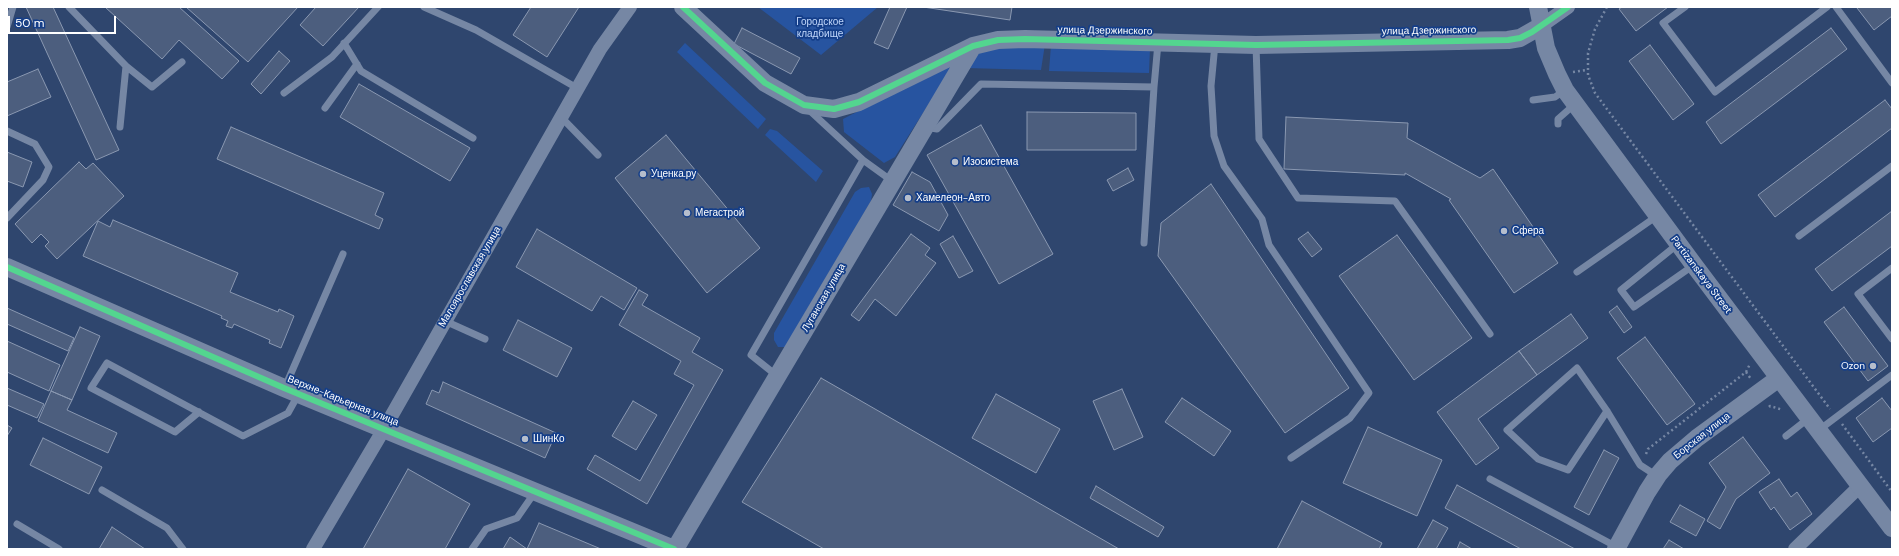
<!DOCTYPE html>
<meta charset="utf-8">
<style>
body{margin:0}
#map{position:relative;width:1899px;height:556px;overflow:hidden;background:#2f466e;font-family:"DM Sans",sans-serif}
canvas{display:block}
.frame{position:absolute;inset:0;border:8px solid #fff;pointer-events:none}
.scale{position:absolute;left:8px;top:16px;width:108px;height:18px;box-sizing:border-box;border:2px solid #fff;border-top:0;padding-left:5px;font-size:12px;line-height:14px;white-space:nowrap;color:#fff;-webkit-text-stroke:3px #143e89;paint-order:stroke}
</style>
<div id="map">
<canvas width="1899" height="556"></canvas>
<div class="frame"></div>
<div class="scale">50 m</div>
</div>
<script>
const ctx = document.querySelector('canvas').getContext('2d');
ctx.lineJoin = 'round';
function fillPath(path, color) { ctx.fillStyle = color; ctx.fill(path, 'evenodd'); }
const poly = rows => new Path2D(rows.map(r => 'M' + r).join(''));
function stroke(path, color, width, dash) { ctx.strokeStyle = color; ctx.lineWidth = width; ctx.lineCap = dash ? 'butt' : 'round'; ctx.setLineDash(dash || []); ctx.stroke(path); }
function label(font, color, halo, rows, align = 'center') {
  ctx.font = font + ' "DM Sans",sans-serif'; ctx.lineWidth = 3.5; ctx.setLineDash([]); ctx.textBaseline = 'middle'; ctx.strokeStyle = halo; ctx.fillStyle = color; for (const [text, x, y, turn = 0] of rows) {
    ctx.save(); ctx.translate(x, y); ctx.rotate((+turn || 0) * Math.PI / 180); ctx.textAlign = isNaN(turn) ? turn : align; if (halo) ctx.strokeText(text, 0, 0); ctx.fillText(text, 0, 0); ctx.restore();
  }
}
fillPath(poly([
 [758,7,878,7,821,55],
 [685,43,766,119,758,129,677,52],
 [1045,44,1041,70,965,68,984,48],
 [1051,45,1150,49,1149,73,1049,71],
 [956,61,895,157,884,163,844,132,843,119],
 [770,129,777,131,823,171,816,182,765,135],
 [869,187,872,194,871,201,785,347,778,347,774,340,774,333,855,192,861,188]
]), '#2754a0');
const building = poly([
 [26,7,53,7,119,150,96,160,26,7],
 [105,7,179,7,239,61,222,79,179,40,162,59,105,7],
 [186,7,298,7,248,62,186,7],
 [316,7,359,7,323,46,300,25,316,7],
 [531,7,579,7,547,57,513,35,531,7],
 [890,7,907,7,888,49,874,43,890,7],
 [923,7,1012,7,1010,20,923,7],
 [1622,7,1668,7,1636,31,1619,9,1622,7],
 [1858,7,1892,7,1892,16,1874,30,1857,8,1858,7],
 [742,28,800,58,791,74,734,44,742,28],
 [1831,28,1847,49,1721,144,1706,122,1831,28],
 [1650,45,1694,104,1673,120,1629,61,1650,45],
 [279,51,290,61,261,94,251,84,279,51],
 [38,69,51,97,7,116,7,82,38,69],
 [359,84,470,148,450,181,340,117,359,84],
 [1885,100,1892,109,1892,128,1775,217,1758,195,1885,100],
 [1027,112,1136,113,1136,150,1027,150,1027,112],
 [1286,117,1408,123,1407,138,1480,178,1493,169,1558,263,1514,293,1449,200,1451,199,1405,173,1405,175,1284,169,1286,117],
 [981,125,1053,254,999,284,927,155,981,125],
 [231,127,384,193,375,215,383,219,379,229,217,159,231,127],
 [666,135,760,248,707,293,615,178,666,135],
 [7,152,32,162,23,187,7,181,7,152],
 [79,162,86,169,93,163,124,196,57,259,45,246,49,242,41,234,32,243,15,224,79,162],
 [1128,168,1134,180,1113,191,1107,180,1128,168],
 [912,172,930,182,948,215,939,231,893,205,912,172],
 [1211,184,1349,388,1285,433,1158,256,1161,223,1211,184],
 [1892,211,1892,246,1832,291,1815,269,1892,211],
 [113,220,238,273,230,292,278,312,279,309,294,316,281,348,269,343,270,340,234,324,232,328,226,326,228,321,221,318,222,316,83,256,98,221,110,227,113,220],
 [537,229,637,288,624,310,601,296,592,311,516,267,537,229],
 [1308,232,1322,249,1312,257,1298,239,1308,232],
 [911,234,930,248,925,255,936,263,896,316,875,299,859,321,851,315,911,234],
 [1397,235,1472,338,1414,380,1339,276,1397,235],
 [953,236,973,271,959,278,940,244,953,236],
 [639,290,648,295,642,305,700,338,692,352,723,370,647,504,587,469,595,455,640,481,694,385,674,374,681,361,619,325,639,290],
 [1617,306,1632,327,1624,333,1609,312,1617,306],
 [1844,307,1888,366,1868,381,1824,322,1844,307],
 [7,308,74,338,68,351,7,324,7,308],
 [1571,314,1588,338,1537,375,1519,351,1571,314],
 [518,320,572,348,557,377,503,350,518,320],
 [80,327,100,336,72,400,51,391,80,327],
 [1645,337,1695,404,1667,425,1617,358,1645,337],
 [7,341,60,365,49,391,7,372,7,341],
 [1519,351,1537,375,1478,419,1499,448,1476,465,1437,412,1519,351],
 [821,378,1119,549,824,549,742,502,821,378],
 [443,382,556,433,545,458,426,404,432,390,439,393,443,382],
 [7,388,44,404,37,418,7,405,7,388],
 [1122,389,1143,437,1114,450,1093,401,1122,389],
 [51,391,72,400,67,410,117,433,108,453,38,421,51,391],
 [996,394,1060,429,1036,473,972,438,996,394],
 [1182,398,1231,431,1214,456,1165,422,1182,398],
 [1882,398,1892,411,1892,428,1873,442,1856,418,1882,398],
 [633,401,657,415,636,450,612,436,633,401],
 [7,425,12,428,7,436,7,425],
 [1368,427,1442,460,1417,516,1343,483,1368,427],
 [1743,437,1770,473,1736,499,1720,529,1707,521,1726,487,1709,463,1743,437],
 [43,438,102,467,89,494,30,465,43,438],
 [1604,450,1619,458,1589,515,1574,507,1604,450],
 [408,469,470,504,445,549,363,549,408,469],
 [1779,479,1791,497,1797,492,1812,514,1790,530,1774,507,1771,510,1759,492,1779,479],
 [1457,485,1575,549,1521,549,1445,508,1457,485],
 [1096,486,1164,527,1158,537,1090,498,1096,486],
 [1302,501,1382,543,1379,549,1277,549,1302,501],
 [1680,505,1705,519,1696,536,1670,522,1680,505],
 [1433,520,1448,528,1436,549,1417,549,1433,520],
 [539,523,601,549,503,549,510,537,527,549,539,523],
 [112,527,145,549,99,549,112,527],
 [1669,540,1684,549,1663,549,1669,540],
 [1460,542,1472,549,1457,549,1460,542]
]);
fillPath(building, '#4c5e7e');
stroke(building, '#8a98b1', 1);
stroke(poly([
 [1607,7,1595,29,1588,53,1588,75,1595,93,1830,409],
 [1573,72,1587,70],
 [1746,372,1751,379],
 [1769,407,1770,406,1783,410],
 [1842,424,1892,492],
 [1646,454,1648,449,1746,372,1750,364]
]), '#7687a4', 2.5, [2, 3]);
stroke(poly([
 [69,7,126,66,120,127],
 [424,7,476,30,577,88],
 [1685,7,1663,23,1715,92,1827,7],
 [1836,7,1892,83],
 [7,27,13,7],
 [344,43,361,71,473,138],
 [1215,44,1211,86,1214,136,1224,166,1262,219,1269,245,1369,393,1350,418,1291,458],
 [1256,45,1259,139,1298,198,1395,201,1490,334],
 [126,66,152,87,182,62],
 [284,93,332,57,378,7],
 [1533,100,1555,97,1565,90],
 [325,108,357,64],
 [809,110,863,160,892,181],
 [561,117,598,155],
 [1558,124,1558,119,1575,104],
 [925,127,937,129,981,84,1154,87,1158,43],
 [7,131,35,144,49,167,43,180,7,218],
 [1799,236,1892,166],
 [1144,243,1154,87],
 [1678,244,1621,290,1634,307,1694,265],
 [1892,268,1858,294,1892,339],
 [1577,272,1657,216],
 [445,321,485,339],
 [776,375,751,355,863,160],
 [285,387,343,254],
 [1607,411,1568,470,1538,459,1507,430,1577,368,1607,411,1640,465,1657,476],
 [199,412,175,432,91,388,107,363,243,436,288,413,298,395],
 [1819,430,1892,375],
 [1786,436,1809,418],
 [1490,479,1617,547],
 [102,490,167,528,183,549],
 [17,524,59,549],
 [472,549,486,529,517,518,535,492]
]), '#7687a4', 7);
stroke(poly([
 [1541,26,1568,7],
 [313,549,384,429,600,49,630,7],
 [1795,549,1860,486]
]), '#7687a4', 14);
stroke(poly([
 [683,7,765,83,804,105,834,109,859,102,973,46,998,40,1025,39,1256,45,1508,40,1520,38,1541,26],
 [1538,7,1546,48,1557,74,1565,90,1694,265,1892,528],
 [7,267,284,388,674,549],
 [675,549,973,46],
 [1616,549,1647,492,1658,475,1670,461,1697,438,1779,378]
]), '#7687a4', 18);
stroke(poly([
 [683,7,765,83,804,105,834,109,859,102,973,46,998,40,1025,39,1256,45,1508,40,1520,38,1532,32,1568,7],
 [7,267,284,388,674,549]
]), '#53d58f', 6);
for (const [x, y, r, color] of [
 [955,162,4,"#b6becc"],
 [643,174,4,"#b6becc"],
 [908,198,4,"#b6becc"],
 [687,213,4,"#b6becc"],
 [1504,231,4,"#b6becc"],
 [1873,366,4,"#b6becc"],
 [525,439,4,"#b6becc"]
]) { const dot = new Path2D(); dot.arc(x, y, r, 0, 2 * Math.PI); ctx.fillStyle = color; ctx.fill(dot); stroke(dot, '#143e89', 1.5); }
label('10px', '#c1d7fb', '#143e89', [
 ["Городское",820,22],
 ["кладбище",820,34]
]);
label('10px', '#fff', '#143e89', [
 ["улица Дзержинского",1105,31,1],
 ["улица Дзержинского",1429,31,-1],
 ["Partizanskaya Street",1701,275,53],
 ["Малоярославская улица",470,277,-60],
 ["Луганская улица",824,298,-60],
 ["Верхне-Карьерная улица",343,401,22],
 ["Борская улица",1702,436,-38]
]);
label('10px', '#fff', '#143e89', [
 ["Изосистема",963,162],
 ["Уценка.ру",651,174],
 ["Хамелеон-Авто",916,198],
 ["Мегастрой",695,213],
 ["Сфера",1512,231],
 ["Ozon",1865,366,"right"],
 ["ШинКо",533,439]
], 'left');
</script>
